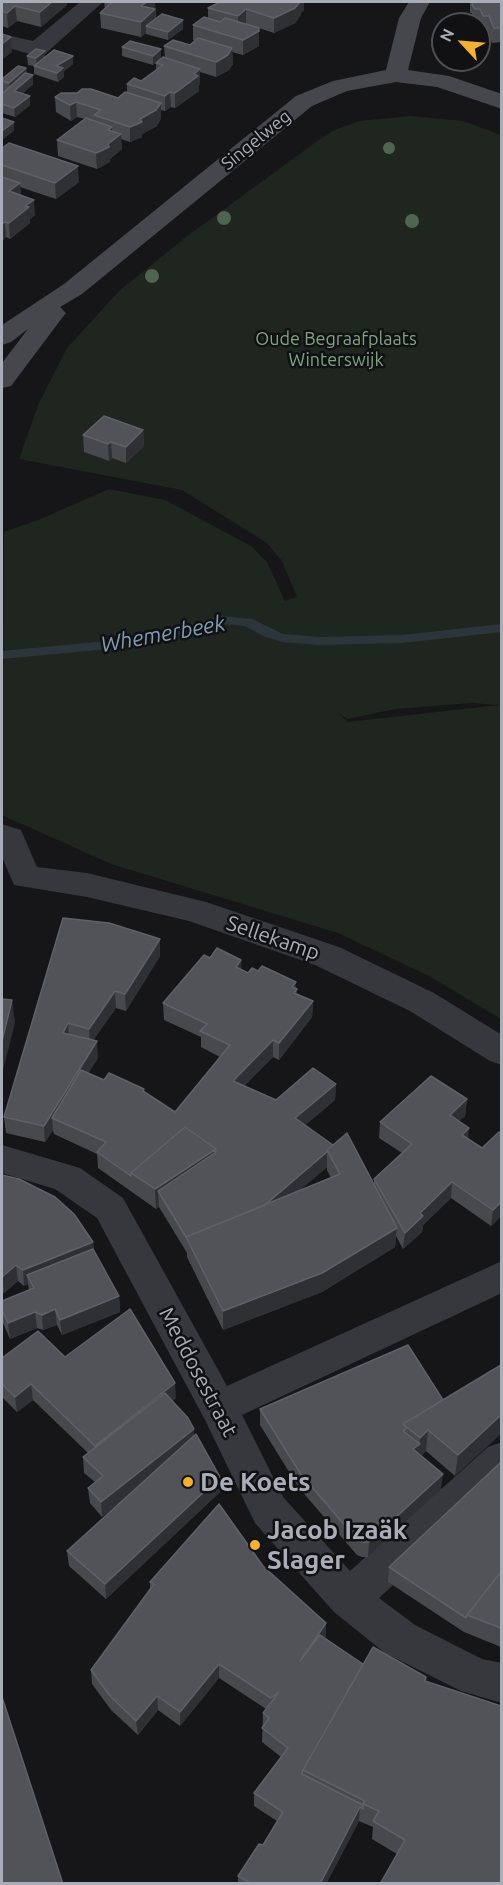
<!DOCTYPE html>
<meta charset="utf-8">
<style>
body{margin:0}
#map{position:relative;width:503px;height:1885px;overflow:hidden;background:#161618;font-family:Ubuntu,sans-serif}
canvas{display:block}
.frame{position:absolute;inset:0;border:3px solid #a8adb8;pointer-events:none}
.north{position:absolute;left:431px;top:12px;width:60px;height:60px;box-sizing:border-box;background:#111113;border:2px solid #4d4f55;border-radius:50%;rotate:296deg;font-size:16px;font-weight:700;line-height:24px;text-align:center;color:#a8adb8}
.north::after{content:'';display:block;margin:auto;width:21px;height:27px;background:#f2b134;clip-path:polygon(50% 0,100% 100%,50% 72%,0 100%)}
</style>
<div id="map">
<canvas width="503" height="1885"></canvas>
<div class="frame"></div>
<div class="north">N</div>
</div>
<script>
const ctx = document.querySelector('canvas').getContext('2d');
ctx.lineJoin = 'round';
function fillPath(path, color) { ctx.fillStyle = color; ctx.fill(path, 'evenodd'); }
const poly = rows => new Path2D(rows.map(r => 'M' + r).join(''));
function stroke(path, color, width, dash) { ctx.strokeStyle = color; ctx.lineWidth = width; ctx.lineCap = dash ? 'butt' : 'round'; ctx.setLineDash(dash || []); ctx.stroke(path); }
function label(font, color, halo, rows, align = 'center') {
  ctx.font = font + ' Ubuntu,sans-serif'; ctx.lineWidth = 5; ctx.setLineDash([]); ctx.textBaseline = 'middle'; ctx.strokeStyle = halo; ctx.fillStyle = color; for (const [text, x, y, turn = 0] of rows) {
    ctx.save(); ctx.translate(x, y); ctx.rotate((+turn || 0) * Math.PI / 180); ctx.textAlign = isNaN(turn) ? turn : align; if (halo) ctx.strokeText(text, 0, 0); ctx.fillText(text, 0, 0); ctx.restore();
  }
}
fillPath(poly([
 [410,116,463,121,501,135,501,1019,431,977,338,933,111,864,2,815,4,532,38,520,109,489,165,500,251,546,267,562,285,601,297,597,282,561,267,543,182,490,19,459,39,403,67,348,119,291,186,237,316,142,332,131,359,121],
 [471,703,499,705,348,722,337,712,347,719,395,709]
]), '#1e261f');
fillPath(poly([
 [222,616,252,619,283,634,319,637,402,635,502,624,502,632,402,643,319,645,282,642,263,636,245,626,222,624,129,647,2,659,2,651,129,639,222,616]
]), '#2c353c');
fillPath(poly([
 [80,2,103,2,45,54,37,56,2,46,2,34,33,41,80,2],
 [2,824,21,830,37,867,87,873,206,902,339,947,434,993,502,1035,502,1065,490,1061,410,1011,315,965,189,921,87,897,14,885,2,857,2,824],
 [2,1145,80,1168,123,1198,227,1386,502,1261,502,1293,242,1415,283,1497,350,1571,488,1447,502,1442,502,1485,379,1598,415,1625,482,1659,502,1663,502,1703,461,1691,385,1653,334,1612,255,1523,205,1420,97,1218,55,1189,2,1173,2,1145]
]), '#37383d');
fillPath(poly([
 [409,2,430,2,421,18,408,70,449,76,502,94,502,109,437,87,396,82,347,91,312,106,82,294,60,307,66,313,62,318,11,386,2,388,2,363,28,329,11,342,2,345,2,325,64,284,296,96,333,81,386,70,399,18,409,2]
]), '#45474d');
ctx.fillStyle = '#506452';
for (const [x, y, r] of [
 [389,148,6],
 [224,218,7],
 [412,221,7],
 [152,276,7]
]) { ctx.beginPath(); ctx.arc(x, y, r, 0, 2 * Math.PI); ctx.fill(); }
fillPath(poly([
 [2,2,67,5,41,27,17,21,8,28,2,26],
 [104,2,155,2,156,18,183,20,183,29,168,40,146,34,146,33,141,37,101,28,100,13,105,9],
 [470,2,501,2,501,42,492,43,487,31,482,31,479,24,474,24,471,20,472,13,470,13],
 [208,8,304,10,301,13,300,16,295,23,274,33,259,28,259,46,243,55,232,52,233,64,229,70,216,77,200,72,200,84,199,85,199,91,175,108,171,107,165,111,161,110,161,118,157,126,142,134,142,137,130,142,121,139,122,149,110,159,110,162,97,169,58,156,57,140,85,119,77,117,71,121,56,112,55,97,118,98,127,92,127,84,141,81,156,70,156,63,165,58,164,46,190,45,195,41,193,40,193,25,208,18],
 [122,47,161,49,161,58,153,65,122,56],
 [45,51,45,57,73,64,64,71,64,77,58,82,34,74,34,66,28,65,27,56],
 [26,68,27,74,33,84,22,94,30,105,15,117,2,113,2,79],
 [2,148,79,182,56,199,20,187,21,195,35,215,30,219,30,223,10,239,6,237,2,241],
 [143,430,144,446,126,463,112,458,109,461,84,452,83,435],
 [63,918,160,956,126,1011,116,1008,93,1040,98,1058,88,1073,104,1080,144,1089,144,1092,175,1112,220,1057,201,1047,201,1037,164,1020,163,1003,241,970,248,973,258,971,296,982,296,989,297,989,297,994,313,1001,312,1017,279,1060,273,1057,244,1086,276,1100,336,1084,335,1100,305,1125,374,1184,374,1179,402,1153,379,1138,380,1122,467,1099,465,1116,459,1121,468,1138,501,1216,491,1226,451,1198,423,1225,422,1232,403,1249,396,1236,395,1247,322,1292,223,1330,187,1257,187,1253,159,1207,156,1209,98,1168,97,1154,54,1134,53,1130,45,1142,6,1133,4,1117],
 [327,1167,327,1170,331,1178,300,1190],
 [2,1175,93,1242,94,1250,119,1296,120,1312,62,1335,57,1325,43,1330,37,1328,10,1339,2,1321,2,1301,29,1290,28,1284,24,1286,18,1281,4,1293,2,1290],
 [65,1357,176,1398,172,1401,194,1429,194,1437,220,1492,106,1599,69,1566,67,1551,125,1499,102,1517,90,1503,88,1488,95,1482,84,1473,83,1457,88,1453,33,1400,17,1412,2,1397,2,1358],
 [501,1365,455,1476,426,1451,421,1456,441,1489,368,1557,362,1557,357,1555,299,1488,260,1425,260,1409,443,1400],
 [501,1462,501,1647,464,1632,388,1582,389,1567],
 [263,1566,326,1623,325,1638,363,1664,425,1681,501,1706,397,1854,372,1839,373,1827,359,1821,326,1884,238,1884,238,1876,263,1845,277,1821,254,1806,254,1793,281,1757,262,1742,263,1713,266,1709,219,1678,180,1726,158,1710,138,1735,111,1710,92,1684,91,1670,150,1589,150,1582]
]), '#47494d');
fillPath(poly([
 [52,2,67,2,67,5,41,27,40,12],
 [147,2,155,2,155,9,141,6],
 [298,2,304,2,304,10,301,13,300,16,295,23,274,33,274,18],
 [15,6,17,21,8,28,7,13],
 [155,9,156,24,146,26,146,33,141,37,141,22],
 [246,9,246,24,238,31,238,16],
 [183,20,183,29,168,40,168,32],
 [259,28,259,46,243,55,243,40],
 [11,37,12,52,2,60,2,44],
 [232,48,233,64,229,70,216,77,216,62],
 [161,49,161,58,153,65,153,56],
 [45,51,45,60,37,67,36,58],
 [73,56,73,64,64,71,64,77,58,82,56,66],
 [26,68,27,77,10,91,9,83],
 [200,69,200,84,199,85,199,91,175,108,175,93,194,74],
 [33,75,33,84,15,100,14,91],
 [170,92,171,107,165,111,165,96],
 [30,96,30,105,15,117,14,108],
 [76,102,77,117,71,121,70,105],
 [161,103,161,118,157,126,142,134,142,137,130,142,130,127],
 [14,122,14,131,2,140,2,131],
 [112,127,112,141,121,134,122,149,110,159,110,162,97,169,96,153,108,130],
 [78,166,79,182,56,199,55,183],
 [20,183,21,199,9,191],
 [34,200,35,215,30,219,30,223,10,239,9,223,25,206],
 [5,222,6,237,2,241,2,224],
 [143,430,144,446,126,463,126,447],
 [111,442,112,458,109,461,108,444],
 [160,939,160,956,126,1011,125,994],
 [241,960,242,976,236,967],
 [296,982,296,991,297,989,297,1006,292,987],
 [115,991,116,1008,90,1045,89,1029],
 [12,1000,15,1023,2,1074,2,1041],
 [313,1001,312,1017,279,1060,279,1043],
 [68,1023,69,1040,63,1033],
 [273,1040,273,1057,233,1097,233,1081],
 [97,1041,98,1058,59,1121,52,1118,53,1130,45,1142,44,1126],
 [336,1084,335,1100,295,1134,295,1118],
 [467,1099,465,1116,448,1131,450,1115],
 [469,1128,468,1144,462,1135],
 [216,1149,216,1169,158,1191,159,1207,156,1209,155,1189],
 [327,1151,327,1167,263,1222,186,1237,186,1253,186,1237],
 [452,1182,451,1198,423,1225,422,1232,403,1249,405,1233,420,1213],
 [501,1202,501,1216,491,1226,493,1210],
 [397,1228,395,1247,322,1292,223,1330,223,1311],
 [93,1242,94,1258,27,1275,28,1284,24,1286,23,1270],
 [16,1265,18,1281,4,1293,2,1277],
 [119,1296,120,1312,62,1335,60,1320],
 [55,1309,57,1325,43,1330,42,1315],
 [35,1312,37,1328,10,1339,8,1323],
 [175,1383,176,1398,96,1461,95,1446],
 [31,1384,33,1400,17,1412,15,1397],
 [501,1415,501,1434,455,1476,458,1455],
 [194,1429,194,1444,102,1517,101,1502],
 [428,1430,426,1451,418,1459,413,1449,420,1444,420,1438],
 [443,1474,441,1489,368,1557,369,1542],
 [220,1477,220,1492,106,1599,105,1584],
 [326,1623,326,1637,299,1675,300,1661],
 [219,1664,219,1678,180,1726,180,1712],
 [157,1696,158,1710,138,1735,136,1721],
 [360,1807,359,1821,326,1884,320,1884]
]), '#2f3033');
const building = poly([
 [2,2,52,2,40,12,15,6,7,13,2,11,2,2],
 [106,2,147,2,141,6,155,9,141,22,100,13,111,3,106,2],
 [220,2,300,2,295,8,274,18,246,9,238,16,208,8,220,2],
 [474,2,501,2,501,28,494,28,489,16,483,16,480,9,475,9,472,5,474,2],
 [162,14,183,20,168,32,146,26,162,14],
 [204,17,220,22,225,18,259,28,259,31,243,40,193,25,204,17],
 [2,34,11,37,2,44,2,34],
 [198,38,232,48,228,55,216,62,164,46,173,40,190,45,198,38],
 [130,41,161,49,153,56,122,47,130,41],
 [36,49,45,51,36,58,27,56,36,49],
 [54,50,73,56,56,66,63,68,57,73,34,66,54,50],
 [163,57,200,69,194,74,198,76,175,93,170,92,165,96,127,84,134,78,141,81,163,65,156,63,163,57],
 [18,66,26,68,9,83,2,81,2,79,18,66],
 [25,73,33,75,14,91,30,96,14,108,2,104,2,94,25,73],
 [82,89,91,89,118,98,125,92,161,103,156,110,140,119,142,122,130,127,94,115,101,110,76,102,70,105,55,97,61,93,77,93,82,89],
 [2,118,14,122,2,131,2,118],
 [86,118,112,127,108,130,121,134,108,144,109,147,96,153,57,140,86,118],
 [9,143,78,166,55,183,2,165,2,148,9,143],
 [2,177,20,183,9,191,34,200,25,206,29,207,9,223,5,222,2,224,2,177],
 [104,416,143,430,126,447,111,442,108,444,83,435,104,416],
 [63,918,109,923,160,939,125,994,115,991,89,1029,68,1023,63,1033,97,1041,44,1126,4,1117,63,918],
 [217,948,241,960,236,967,248,973,252,968,258,971,262,966,296,982,292,987,297,989,294,993,313,1001,279,1043,273,1040,233,1081,276,1100,313,1068,336,1084,295,1118,333,1145,327,1150,328,1151,265,1205,186,1237,158,1191,216,1152,213,1151,216,1149,185,1127,131,1173,131,1176,97,1152,106,1142,52,1118,81,1070,104,1080,109,1073,144,1089,143,1091,175,1112,230,1045,200,1031,207,1024,163,1003,204,955,210,958,217,948],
 [2,999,12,1000,2,1041,2,999],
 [431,1076,467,1099,450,1115,469,1128,462,1135,482,1148,499,1132,501,1133,501,1202,493,1210,452,1182,420,1213,423,1216,405,1233,374,1179,412,1144,380,1122,431,1076],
 [185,1127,216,1149,155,1189,131,1173,185,1127],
 [347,1133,397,1228,322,1273,223,1311,186,1237,340,1174,327,1150,347,1133],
 [2,1175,19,1179,55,1197,74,1214,93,1242,23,1270,16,1265,2,1277,2,1175],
 [93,1249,119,1296,60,1320,55,1309,42,1315,35,1312,8,1323,2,1310,2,1301,34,1288,27,1275,93,1249],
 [130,1309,175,1383,95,1446,31,1384,15,1397,2,1384,2,1358,38,1331,65,1357,130,1309],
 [408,1345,443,1400,403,1424,407,1428,403,1431,420,1444,413,1449,443,1474,369,1542,363,1542,358,1541,300,1473,260,1409,408,1345],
 [501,1365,501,1415,458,1455,428,1430,420,1438,403,1424,501,1365],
 [165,1393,188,1418,194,1429,101,1502,88,1488,103,1476,83,1457,165,1393],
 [196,1434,220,1477,105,1584,67,1551,196,1434],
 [501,1462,501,1572,467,1615,466,1618,389,1567,501,1462],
 [219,1504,263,1566,326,1623,300,1661,320,1635,363,1664,303,1770,302,1774,363,1805,363,1809,360,1807,320,1884,252,1884,238,1876,259,1844,263,1845,283,1812,254,1793,288,1748,262,1728,269,1718,263,1713,279,1692,271,1698,219,1664,180,1712,157,1696,136,1721,110,1696,91,1670,154,1584,150,1582,219,1504],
 [501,1572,501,1628,467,1615,501,1572],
 [373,1647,426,1677,425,1681,501,1706,501,1884,380,1884,405,1840,373,1821,379,1811,363,1804,365,1801,303,1770,373,1647],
 [2,1697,63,1884,2,1884,2,1697]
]);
fillPath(building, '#525359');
stroke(building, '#5f6168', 1.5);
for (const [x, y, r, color] of [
 [188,1482,6,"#f2b134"],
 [255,1545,6,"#f2b134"]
]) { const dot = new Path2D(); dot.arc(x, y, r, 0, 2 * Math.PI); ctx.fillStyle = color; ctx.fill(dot); stroke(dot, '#111113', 2); }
label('18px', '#a8adb8', '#111113', [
 ["Singelweg",256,140,-39]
]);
label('18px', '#7fa381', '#111113', [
 ["Oude Begraafplaats",336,339],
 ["Winterswijk",336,360]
]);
label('21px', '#a8adb8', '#111113', [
 ["Sellekamp",273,938,19],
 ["Meddosestraat",198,1372,62]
]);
label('italic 22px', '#7f9bb3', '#111113', [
 ["Whemerbeek",163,634,-10]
]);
label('bold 26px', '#a8adb8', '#111113', [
 ["De Koets",200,1482],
 ["Jacob Izaäk",267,1530],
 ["Slager",267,1560]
], 'left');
</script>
